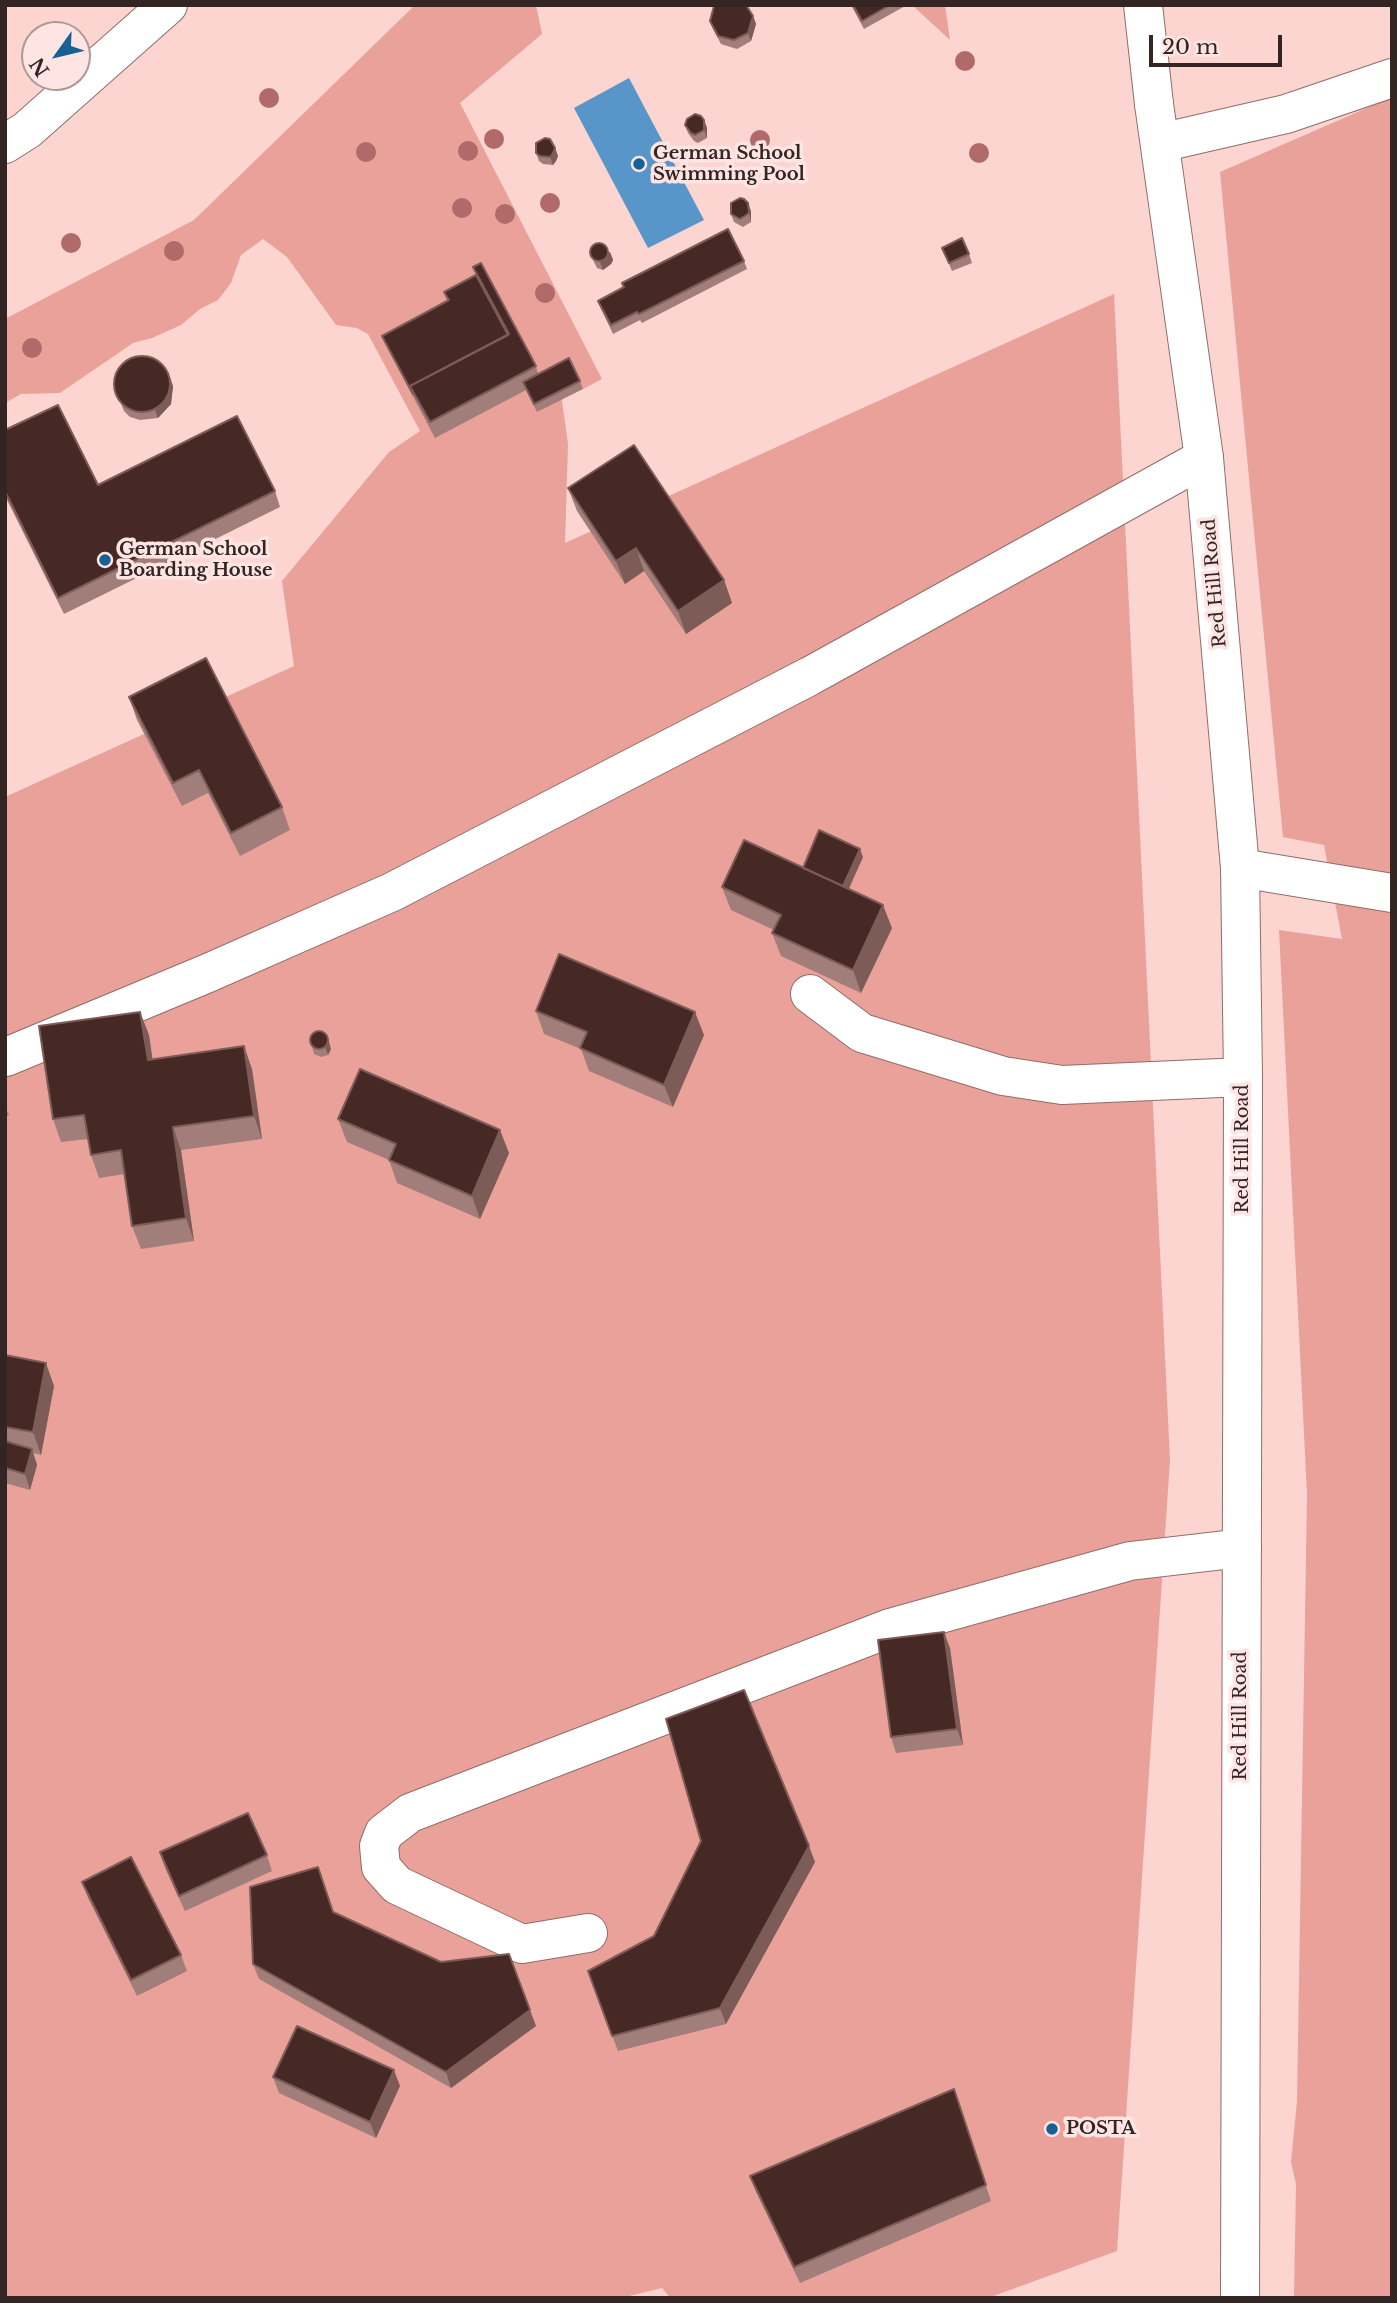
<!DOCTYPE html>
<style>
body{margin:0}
#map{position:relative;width:1397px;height:2303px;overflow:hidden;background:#fcd4d0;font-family:"Libre Baskerville",serif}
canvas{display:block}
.frame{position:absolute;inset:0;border:7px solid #332523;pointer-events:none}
.north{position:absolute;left:21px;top:21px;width:70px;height:70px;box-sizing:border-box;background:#fee5e3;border:2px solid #ad9896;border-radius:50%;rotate:236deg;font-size:19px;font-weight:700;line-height:28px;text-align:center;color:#332523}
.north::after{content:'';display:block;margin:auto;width:24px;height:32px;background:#186195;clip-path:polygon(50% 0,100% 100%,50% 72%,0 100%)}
.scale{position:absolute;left:1149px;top:35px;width:133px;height:32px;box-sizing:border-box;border:4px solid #332523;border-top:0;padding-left:9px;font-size:21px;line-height:24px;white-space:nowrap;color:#332523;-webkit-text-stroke:5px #fee5e3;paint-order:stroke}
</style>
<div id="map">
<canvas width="1397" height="2303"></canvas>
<div class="frame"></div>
<div class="north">N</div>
<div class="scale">20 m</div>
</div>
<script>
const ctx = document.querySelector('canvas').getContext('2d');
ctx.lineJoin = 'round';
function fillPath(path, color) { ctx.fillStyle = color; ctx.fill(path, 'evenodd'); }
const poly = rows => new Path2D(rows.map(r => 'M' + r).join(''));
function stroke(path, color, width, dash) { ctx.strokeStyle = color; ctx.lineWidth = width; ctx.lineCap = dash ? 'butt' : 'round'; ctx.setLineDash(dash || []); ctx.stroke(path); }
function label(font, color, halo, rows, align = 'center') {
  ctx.font = font + ' "Libre Baskerville",serif'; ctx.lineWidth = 7; ctx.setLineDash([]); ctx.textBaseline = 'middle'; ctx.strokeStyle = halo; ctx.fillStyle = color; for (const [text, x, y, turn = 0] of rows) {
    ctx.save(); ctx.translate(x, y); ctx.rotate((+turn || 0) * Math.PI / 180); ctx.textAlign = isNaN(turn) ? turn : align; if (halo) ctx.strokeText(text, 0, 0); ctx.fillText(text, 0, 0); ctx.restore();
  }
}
fillPath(poly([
 [415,5,536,5,542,34,460,103,602,379,583,389,558,373,568,444,565,543,1114,294,1170,1460,1117,2251,988,2298,670,2298,662,2288,621,2298,5,2298,5,797,294,666,282,581,389,452,420,431,368,334,357,328,336,325,287,257,263,239,241,255,231,283,218,300,200,309,181,325,152,338,133,343,60,393,21,394,5,403,5,319,194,220],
 [447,300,527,356,429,425,385,344,451,308],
 [912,5,945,5,950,40],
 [1392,97,1392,2298,1294,2298,1296,2184,1291,2162,1297,2101,1307,1494,1279,930,1342,939,1324,845,1283,837,1220,172]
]), '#eaa19a');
fillPath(poly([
 [629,78,704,220,648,248,574,108]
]), '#5896c9');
const minor = poly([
 [1143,5,1154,104],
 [1160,143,1286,114,1392,78],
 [1240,868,1392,893],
 [810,994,862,1033,1003,1076,1062,1085,1243,1077],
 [6,1057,208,973,392,892,810,676,1204,458],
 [588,1933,522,1944,397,1885,381,1867,379,1846,384,1833,410,1813,890,1628,1130,1561,1242,1548]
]);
const major = poly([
 [1154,104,1204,458,1240,868,1243,1077,1240,2298],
 [5,144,27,130,168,5]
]);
stroke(minor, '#906d69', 40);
stroke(major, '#906d69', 40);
stroke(minor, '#fff', 38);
stroke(major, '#fff', 38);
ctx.fillStyle = '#b16a6a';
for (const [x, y] of [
 [965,61],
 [269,98],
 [494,139],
 [760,140],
 [468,151],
 [366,152],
 [979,153],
 [550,203],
 [462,208],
 [505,214],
 [71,243],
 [174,251],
 [545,293],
 [32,348]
]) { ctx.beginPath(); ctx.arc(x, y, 10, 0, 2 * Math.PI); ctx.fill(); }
fillPath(poly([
 [851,5,907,5,864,29],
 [753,16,756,24,751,41,737,49,721,44,713,29,710,21],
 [704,120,707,128,707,138,698,143,694,141,688,133,685,125],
 [555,148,558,156,556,161,553,165,543,164,539,161,536,153],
 [751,211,751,222,743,227,734,222,731,214],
 [942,248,969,254,972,263,952,271],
 [589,252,610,252,613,260,611,264,603,270,597,268],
 [744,261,747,269,642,323,640,320,613,334,601,309,598,301],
 [473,267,536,366,538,374,580,381,583,389,537,412,526,390,435,438,385,344,382,336,447,301,444,292,476,275],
 [114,386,173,386,171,404,158,418,140,420,130,417,124,411],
 [5,430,98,485,275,491,280,507,64,614,5,496],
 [568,488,724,580,732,603,686,634,644,571,625,584,577,511],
 [129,697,282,807,290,830,240,856,208,793,182,806,137,720],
 [863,857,849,889,892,928,861,993,781,956,772,933,774,930,731,910,722,887,803,868],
 [536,1011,704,1035,673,1107,589,1071,581,1049,544,1034],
 [140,1012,149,1035,152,1059,252,1069,262,1139,181,1150,194,1241,141,1249,132,1226,125,1174,99,1178,91,1155,88,1139,61,1142,53,1119],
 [310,1039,331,1049,328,1055,321,1057,314,1054],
 [5,1106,9,1115,5,1117],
 [338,1119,509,1153,480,1219,397,1183,389,1160,347,1142],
 [5,1355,54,1386,41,1455,33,1453,37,1465,30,1490,5,1483],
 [950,1648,963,1745,896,1753,891,1737],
 [160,1852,267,1855,272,1871,185,1911,165,1868],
 [815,1862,726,2024,618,2051,588,1971],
 [82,1882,181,1955,187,1971,137,1996,88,1898],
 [334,1912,441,1962,536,2026,451,2088,259,1979,253,1964],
 [273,2077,400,2086,376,2138,279,2093],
 [954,2089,991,2201,800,2283,756,2192,750,2176]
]), '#a17e7a');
fillPath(poly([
 [753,16,756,24,751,41,748,33],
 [704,120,707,128,707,138,704,130],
 [555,148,558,156,556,161,553,165,550,157],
 [748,203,751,211,751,222,749,213],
 [610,252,613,260,611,264,603,270,600,262],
 [170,377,173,386,171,404,158,418,155,410],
 [636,548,644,571,625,584,616,561],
 [724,580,732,603,686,634,678,611],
 [860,849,863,857,843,901,840,893],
 [883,905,892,928,861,993,853,970],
 [140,1012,149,1035,156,1083,148,1060],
 [695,1012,704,1035,673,1107,664,1085],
 [327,1034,331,1049,328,1055,325,1047],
 [244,1046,252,1069,262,1139,254,1116],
 [173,1127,181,1150,194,1241,186,1218],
 [500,1130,509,1153,480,1219,472,1196],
 [46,1363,54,1386,41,1455,33,1432],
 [32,1449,37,1465,30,1490,25,1474],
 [944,1632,950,1648,963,1745,957,1729],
 [809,1846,815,1862,726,2024,720,2008],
 [530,2010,536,2026,451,2088,446,2072],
 [394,2070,400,2086,376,2138,370,2122]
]), '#7d5c58');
const building = poly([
 [746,5,753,16,748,33,734,40,718,36,710,21,714,6,746,5],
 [853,5,890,5,862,21,853,5],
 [695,114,701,116,704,120,704,130,695,135,691,133,685,125,687,119,695,114],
 [545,138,550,139,555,148,553,153,550,157,540,156,536,153,536,143,545,138],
 [740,198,744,199,748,203,749,213,740,219,731,214,731,203,740,198],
 [728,229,744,261,639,314,637,312,611,325,598,301,624,287,622,283,728,229],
 [962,238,969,254,949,263,942,248,962,238],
 '590 252a9 9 0 1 1 18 0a9 9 0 1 1-18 0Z',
 [481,263,536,366,430,422,410,386,509,334,473,267,481,263],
 [476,275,508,335,410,386,413,394,382,336,449,300,444,292,476,275],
 '114 384a28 28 0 1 1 56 0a28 28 0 1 1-56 0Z',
 [569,358,580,381,534,404,523,382,569,358],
 [58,405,98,485,237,416,275,491,58,598,5,491,5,430,58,405],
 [634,445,724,580,678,611,636,548,616,561,568,488,634,445],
 [206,658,282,807,231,833,199,770,173,783,129,697,206,658],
 [819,830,860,849,843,886,803,868,819,830],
 [744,840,883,905,853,970,772,933,781,915,722,887,744,840],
 [559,954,695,1012,664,1085,580,1048,587,1032,536,1011,559,954],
 [140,1012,148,1060,244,1046,254,1116,173,1127,186,1218,132,1226,121,1150,91,1155,84,1115,53,1119,39,1026,140,1012],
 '310 1040a9 9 0 1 1 18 0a9 9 0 1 1-18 0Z',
 [360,1069,500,1130,472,1196,389,1160,396,1144,338,1119,360,1069],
 [5,1355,46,1363,33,1432,5,1427,5,1355],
 [5,1441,32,1449,25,1474,5,1468,5,1441],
 [944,1632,957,1729,891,1737,878,1640,944,1632],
 [744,1690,809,1846,720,2008,612,2036,588,1971,654,1936,701,1841,666,1719,744,1690],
 [248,1813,267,1855,179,1896,160,1852,248,1813],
 [131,1857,181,1955,131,1980,82,1882,131,1857],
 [318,1867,333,1912,441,1962,509,1954,530,2010,446,2072,253,1964,250,1887,318,1867],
 [297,2026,394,2070,370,2122,273,2077,297,2026],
 [954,2089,986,2185,794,2267,750,2176,954,2089]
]);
fillPath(building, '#462825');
stroke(building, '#7d5c58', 2);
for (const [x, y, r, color] of [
 [639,164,7,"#186195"],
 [105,560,7,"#186195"],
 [1052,2129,7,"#186195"]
]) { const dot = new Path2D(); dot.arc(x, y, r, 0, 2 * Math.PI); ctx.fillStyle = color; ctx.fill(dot); stroke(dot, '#fee5e3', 2.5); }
label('bold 18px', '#332523', '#fee5e3', [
 ["German School",653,154],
 ["Swimming Pool",653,175],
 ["German School",119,550],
 ["Boarding House",119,571],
 ["POSTA",1066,2129]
], 'left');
label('18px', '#332523', '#fee5e3', [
 ["Red Hill Road",1215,583,-95],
 ["Red Hill Road",1243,1149,-90],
 ["Red Hill Road",1241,1716,-90]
]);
</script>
